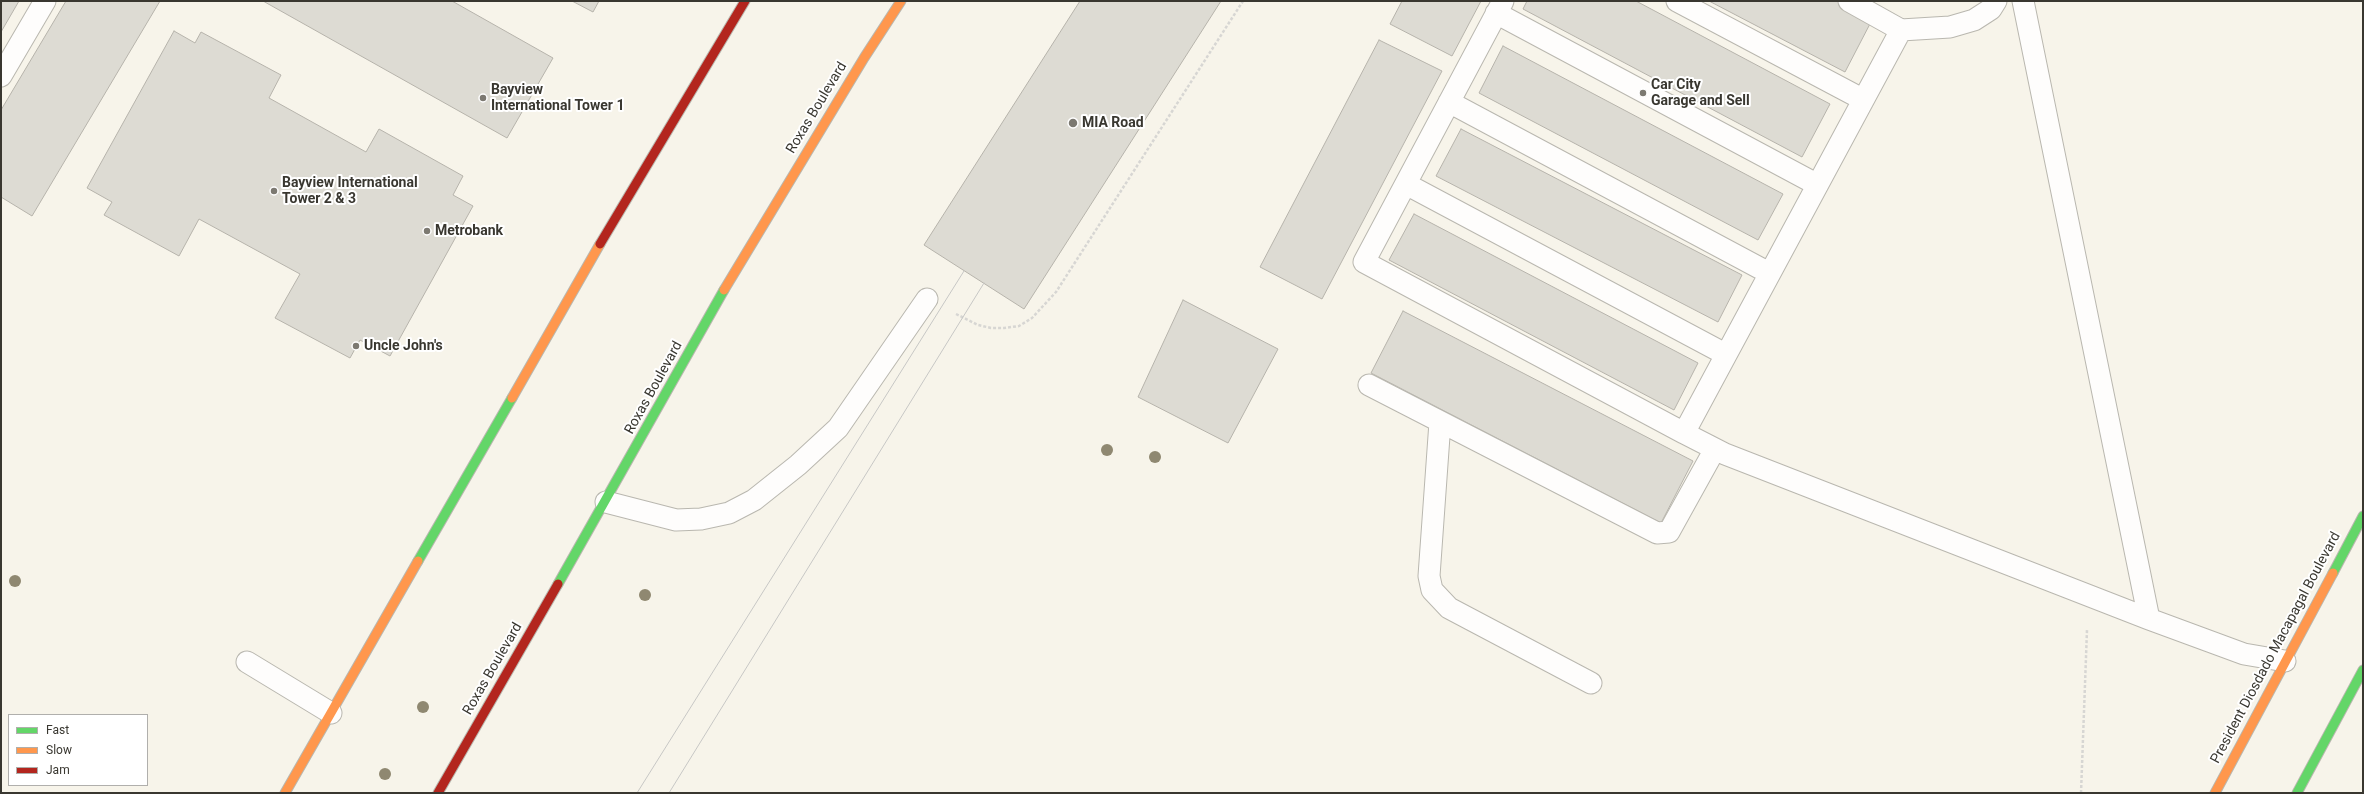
<!DOCTYPE html>
<style>
body{margin:0}
#map{position:relative;width:2364px;height:794px;overflow:hidden;background:#f7f4ea;font-family:Roboto,sans-serif}
canvas{display:block}
.frame{position:absolute;inset:0;border:2px solid #393730;pointer-events:none}
.legend{position:absolute;left:8px;top:714px;width:140px;height:72px;box-sizing:border-box;background:#fff;border:1px solid #b0afac;margin:0;padding:5px 7px;list-style:none;font-size:12px;color:#393730}
.legend li{display:flex;align-items:center;gap:8px;height:20px}
.legend b{width:20px;border:1px solid #b0afac}
</style>
<div id="map">
<canvas width="2364" height="794"></canvas>
<div class="frame"></div>
<ul class="legend">
<li><b style="height:5px;background:#63d668"></b>Fast</li>
<li><b style="height:5px;background:#ff974d"></b>Slow</li>
<li><b style="height:5px;background:#b3261e"></b>Jam</li>
</ul>
</div>
<script>
const ctx = document.querySelector('canvas').getContext('2d');
ctx.lineJoin = 'round';
function fillPath(path, color) { ctx.fillStyle = color; ctx.fill(path, 'evenodd'); }
const poly = rows => new Path2D(rows.map(r => 'M' + r).join(''));
function stroke(path, color, width, dash) { ctx.strokeStyle = color; ctx.lineWidth = width; ctx.lineCap = dash ? 'butt' : 'round'; ctx.setLineDash(dash || []); ctx.stroke(path); }
function label(font, color, halo, rows, align = 'center') {
  ctx.font = font + ' Roboto,sans-serif'; ctx.lineWidth = 4; ctx.setLineDash([]); ctx.textBaseline = 'middle'; ctx.strokeStyle = halo; ctx.fillStyle = color; for (const [text, x, y, turn = 0] of rows) {
    ctx.save(); ctx.translate(x, y); ctx.rotate((+turn || 0) * Math.PI / 180); ctx.textAlign = isNaN(turn) ? turn : align; if (halo) ctx.strokeText(text, 0, 0); ctx.fillText(text, 0, 0); ctx.restore();
  }
}
const building = poly([
 [1,1,19,1,1,32,1,1],
 [66,1,160,1,32,216,1,197,1,110,66,1],
 [263,1,452,1,553,58,507,138,263,1],
 [572,1,599,1,593,12,572,1],
 [1080,1,1221,1,1024,309,924,245,1080,1],
 [1402,1,1481,1,1452,56,1390,24,1402,1],
 [1527,1,1636,1,1830,104,1802,157,1523,9,1527,1],
 [1709,1,1837,1,1872,20,1845,72,1709,1],
 [174,31,195,43,201,32,281,75,269,98,366,152,379,129,463,176,453,195,473,206,390,356,360,340,350,358,275,318,300,274,199,219,179,256,104,215,112,202,87,188,174,31],
 [1379,40,1442,71,1322,299,1260,267,1379,40],
 [1503,46,1783,194,1758,240,1479,93,1503,46],
 [1461,129,1742,275,1718,322,1436,176,1461,129],
 [1414,214,1698,363,1674,410,1389,260,1414,214],
 [1183,300,1278,349,1228,443,1138,397,1183,300],
 [1403,311,1693,461,1661,523,1371,373,1403,311]
]);
fillPath(building, '#dddbd3');
stroke(building, '#b6b3ab', 1);
const lane = poly([
 [1503,1,1364,262,1684,433,1901,30,1849,1],
 [1677,1,1862,99],
 [2023,1,2149,619],
 [1496,13,1816,184],
 [1901,30,1950,27,1974,20,1991,9,1996,1],
 [1,76,45,1],
 [1449,102,1769,273],
 [1406,184,1725,354],
 [1369,385,1657,533,1669,532,1715,449],
 [1440,422,1429,576,1432,590,1449,608,1591,683],
 [1684,433,1725,454,2149,619,2244,654,2285,661],
 [606,502,676,520,701,519,729,513,754,500,798,465,838,428,927,299],
 [247,662,331,713]
]);
const fast = poly([
 [418,561,512,398],
 [2333,573,2363,516],
 [558,584,724,290],
 [2297,793,2363,670]
]);
const slow = poly([
 [724,290,864,58,901,1],
 [512,398,600,244],
 [285,793,418,561],
 [2215,793,2333,573]
]);
const jam = poly([
 [600,244,745,1],
 [438,793,558,584]
]);
stroke(lane, '#b9b7af', 23);
stroke(fast, '#b9b7af', 11);
stroke(slow, '#b9b7af', 11);
stroke(jam, '#b9b7af', 11);
stroke(poly([
 [956,314,978,325,991,328,1004,328,1019,326,1032,318,1056,292,1243,1],
 [2081,793,2087,630]
]), '#d7d6d3', 2.5, [3, 2]);
stroke(lane, '#fefdfc', 21);
stroke(fast, '#63d668', 9);
stroke(slow, '#ff974d', 9);
stroke(jam, '#b3261e', 9);
stroke(poly([
 [637,793,964,271],
 [669,793,984,283]
]), '#c7c7c5', 1);
ctx.fillStyle = '#8f8871';
for (const [x, y] of [
 [1107,450],
 [1155,457],
 [15,581],
 [645,595],
 [423,707],
 [385,774]
]) { ctx.beginPath(); ctx.arc(x, y, 6, 0, 2 * Math.PI); ctx.fill(); }
for (const [x, y, r, color] of [
 [1643,93,4,"#7c7971"],
 [483,98,4,"#7c7971"],
 [1073,123,5,"#7c7971"],
 [274,191,4,"#7c7971"],
 [427,231,4,"#7c7971"],
 [356,346,4,"#7c7971"]
]) { const dot = new Path2D(); dot.arc(x, y, r, 0, 2 * Math.PI); ctx.fillStyle = color; ctx.fill(dot); stroke(dot, '#fff', 1.5); }
label('bold 14px', '#393730', '#fff', [
 ["Car City",1651,85],
 ["Garage and Sell",1651,101],
 ["Bayview",491,90],
 ["International Tower 1",491,106],
 ["MIA Road",1082,123],
 ["Bayview International",282,183],
 ["Tower 2 & 3",282,199],
 ["Metrobank",435,231],
 ["Uncle John's",364,346]
], 'left');
label('14px', '#393730', '#fff', [
 ["Roxas Boulevard",817,108,-59],
 ["Roxas Boulevard",654,388,-61],
 ["President Diosdado Macapagal Boulevard",2276,648,-62],
 ["Roxas Boulevard",493,669,-60]
]);
</script>
